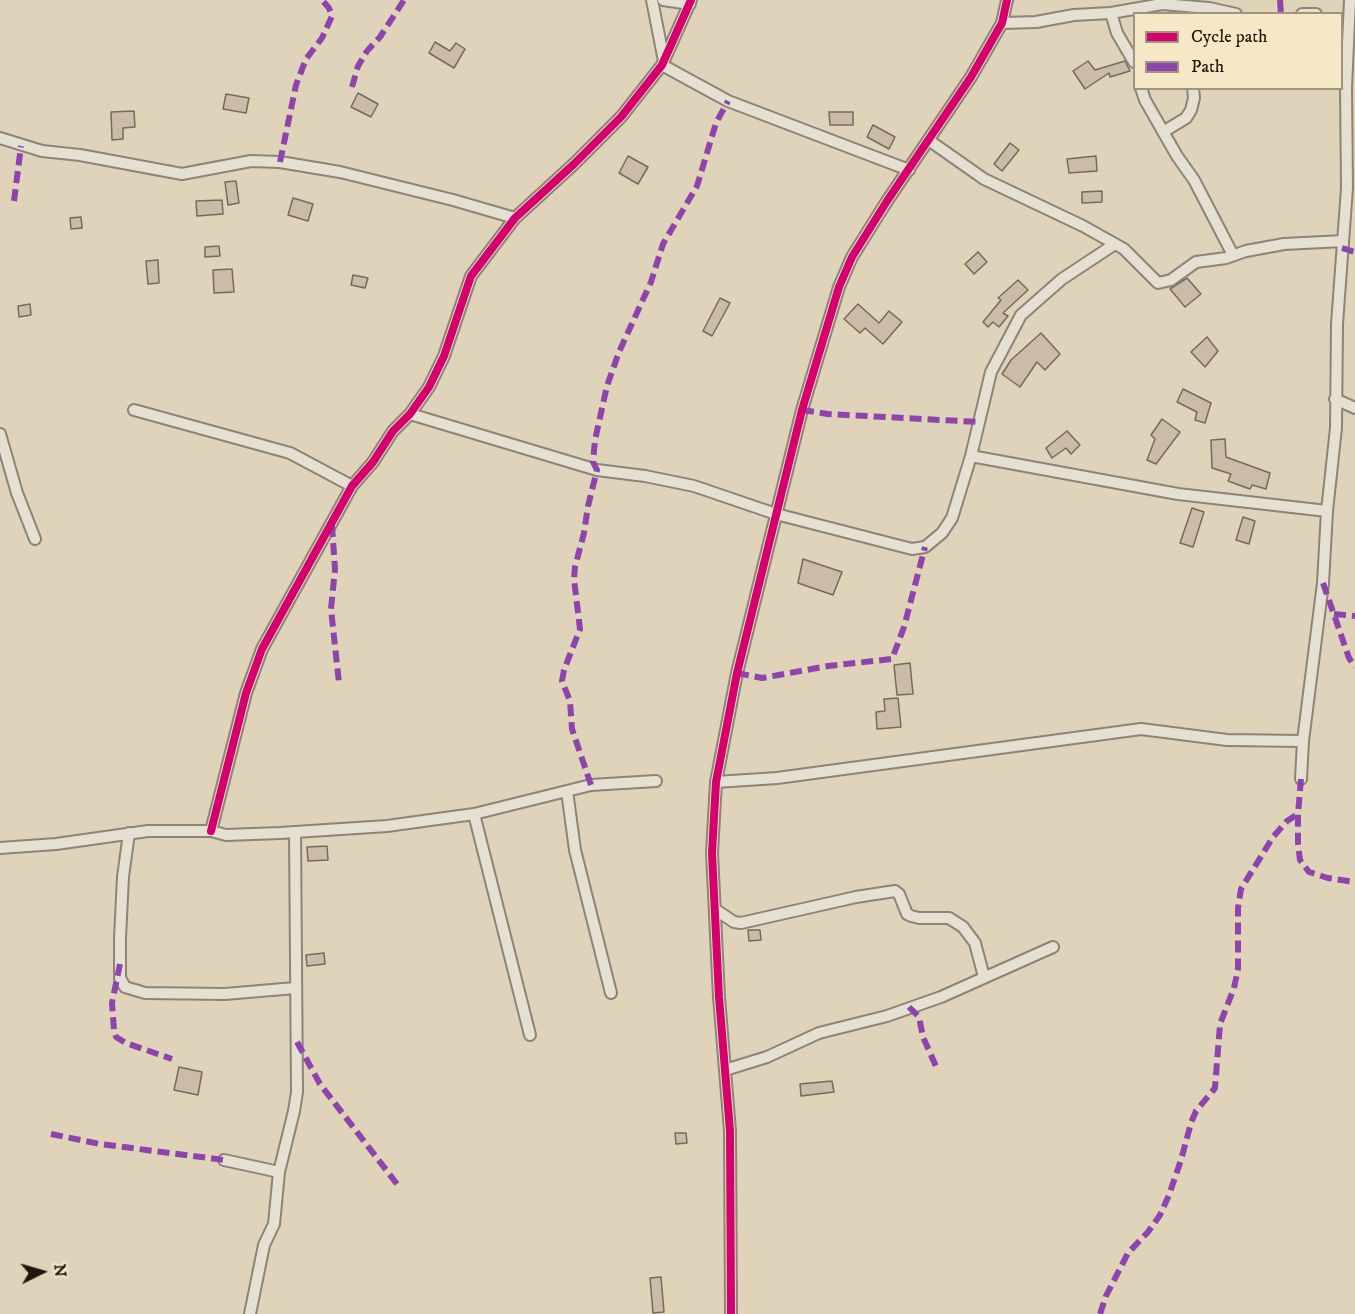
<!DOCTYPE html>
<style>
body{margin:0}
#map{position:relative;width:1355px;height:1314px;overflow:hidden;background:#dfd4b9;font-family:"IM FELL DW Pica",serif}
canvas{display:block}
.legend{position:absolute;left:1133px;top:12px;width:210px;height:78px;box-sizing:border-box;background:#f5e8c7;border:2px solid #a0947c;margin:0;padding:8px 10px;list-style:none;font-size:18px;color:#20160b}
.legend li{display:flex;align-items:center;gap:12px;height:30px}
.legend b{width:30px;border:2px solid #a0947c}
.north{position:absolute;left:12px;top:1242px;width:60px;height:60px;-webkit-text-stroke:4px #f5e8c7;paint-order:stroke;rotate:85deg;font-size:16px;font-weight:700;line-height:24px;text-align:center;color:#20160b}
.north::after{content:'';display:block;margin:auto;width:21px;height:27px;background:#20160b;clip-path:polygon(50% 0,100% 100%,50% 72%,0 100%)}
</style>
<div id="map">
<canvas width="1355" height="1314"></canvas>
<ul class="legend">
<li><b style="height:8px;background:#d6006c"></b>Cycle path</li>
<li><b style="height:8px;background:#8e44ad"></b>Path</li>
</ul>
<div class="north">N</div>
</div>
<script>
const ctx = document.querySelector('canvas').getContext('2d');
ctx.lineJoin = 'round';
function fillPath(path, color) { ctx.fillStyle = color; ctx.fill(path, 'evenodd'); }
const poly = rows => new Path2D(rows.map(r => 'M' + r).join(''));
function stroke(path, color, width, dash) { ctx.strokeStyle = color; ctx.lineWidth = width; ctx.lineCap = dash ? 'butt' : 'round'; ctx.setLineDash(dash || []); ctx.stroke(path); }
const building = poly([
 [435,42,450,51,456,43,465,49,454,68,429,53,435,42],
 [1088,61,1095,70,1125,61,1130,71,1110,77,1109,73,1085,89,1073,71,1088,61],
 [358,93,378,104,371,117,351,107,358,93],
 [226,94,249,98,246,113,223,109,226,94],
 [134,111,135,127,123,128,123,139,112,140,111,112,134,111],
 [829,112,853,112,853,125,830,125,829,112],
 [873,125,895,137,889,149,867,137,873,125],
 [1010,143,1019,150,1002,171,994,164,1010,143],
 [628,156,648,167,638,184,619,173,628,156],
 [1096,156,1097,171,1069,173,1067,159,1096,156],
 [236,181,239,203,228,205,225,182,236,181],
 [1102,191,1102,202,1082,203,1082,192,1102,191],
 [293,198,313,204,308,221,288,215,293,198],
 [222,200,223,214,197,216,196,201,222,200],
 [81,217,82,228,71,229,70,218,81,217],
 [219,246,220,256,205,257,205,247,219,246],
 [978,252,987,262,974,274,965,264,978,252],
 [158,260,159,283,148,284,146,261,158,260],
 [232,269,234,292,214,293,213,270,232,269],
 [353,275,368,278,365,288,351,285,353,275],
 [1187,278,1201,294,1185,307,1170,289,1187,278],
 [1018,280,1028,290,1003,313,1008,316,999,327,993,322,988,327,983,322,1001,300,998,298,1018,280],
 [720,298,730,303,712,336,703,331,720,298],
 [30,304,31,315,19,317,18,306,30,304],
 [858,304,879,323,889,311,902,322,883,344,865,328,860,333,844,319,858,304],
 [1041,333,1060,354,1045,370,1037,362,1020,387,1002,374,1011,360,1041,333],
 [1207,337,1218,351,1205,367,1191,352,1207,337],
 [1183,389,1211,403,1205,423,1195,420,1197,412,1177,402,1183,389],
 [1162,419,1180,432,1156,464,1147,460,1155,439,1151,435,1162,419],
 [1067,431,1080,445,1071,454,1066,448,1052,458,1046,448,1067,431],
 [1225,439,1226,457,1270,473,1266,489,1252,485,1250,489,1228,481,1231,474,1212,468,1211,440,1225,439],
 [1192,508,1204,512,1193,547,1180,543,1192,508],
 [1243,517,1255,521,1249,544,1236,540,1243,517],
 [803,559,842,572,833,595,798,583,803,559],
 [910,663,913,694,897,695,894,665,910,663],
 [898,698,901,727,877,729,876,712,885,711,884,699,898,698],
 [327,846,328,860,308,861,307,847,327,846],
 [748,930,760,930,761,940,749,941,748,930],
 [324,953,325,964,307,966,306,955,324,953],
 [179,1067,202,1072,198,1095,174,1090,179,1067],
 [832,1081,834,1092,801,1096,800,1084,832,1081],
 [675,1133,686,1133,687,1143,676,1144,675,1133],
 [661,1277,664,1312,653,1313,650,1278,661,1277]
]);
fillPath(building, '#cbbba8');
stroke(building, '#726c5d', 1.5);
const minor = poly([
 [652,0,664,61],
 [663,0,690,4],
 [1111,13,1117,33,1134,62],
 [1302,14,1316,14],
 [1002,23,1036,22,1074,15,1111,13,1162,4,1209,8,1236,14],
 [662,65,728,101,909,170],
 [1141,88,1145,100,1177,156,1194,180,1233,255],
 [1163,132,1186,118,1191,110,1194,98,1193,88],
 [0,138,42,151,80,155,182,174,251,161,280,162,340,172,453,200,515,218],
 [930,141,984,179,1083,226,1124,249,1158,283,1171,280,1196,262,1226,258,1246,251,1284,244,1343,241],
 [1335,399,1355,408],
 [134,410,290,453,352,486],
 [410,414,597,470,645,476,694,486,776,514,912,549,925,547,942,533,952,518,971,456,991,372,1021,315,1062,279,1115,244],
 [0,434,17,493,35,539],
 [971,456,1178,494,1327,511],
 [1301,779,1303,741,1323,583,1327,511,1336,428,1337,324,1347,188,1346,88,1350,0],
 [716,782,777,778,1141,729,1227,740,1303,741],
 [567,791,575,850,611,993],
 [474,814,530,1035],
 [211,831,246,693,262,649,352,486,373,462,393,431,410,414,429,387,444,356,471,276,515,218,574,164,621,117,662,65,691,0],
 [129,833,123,877,120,938,120,978,125,987,145,993,225,994,295,988],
 [0,848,56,844,148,831,211,831,226,835,280,833,387,826,474,814,591,785,656,781],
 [716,910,734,922,741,923,856,897,895,891,899,894,907,914,911,916,919,918,949,918,963,927,975,943,984,977],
 [725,1070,767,1057,819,1033,887,1016,941,997,1053,947],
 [224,1160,279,1172],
 [250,1314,264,1245,274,1224,279,1172,294,1111,297,1092,295,832],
 [731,1314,730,1131,719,997,712,853,716,782,737,673,802,410,839,287,852,257,887,201,971,77,1002,23,1007,0]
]);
stroke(minor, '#8c8575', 14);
stroke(minor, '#e5e0d2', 10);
stroke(poly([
 [1280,0,1281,14],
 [352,87,358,66,367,51,380,37,404,0],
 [280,162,296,85,306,59,322,38,332,16,329,8,322,0],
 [14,201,21,146],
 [1342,248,1355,252],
 [802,410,828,414,979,422],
 [332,525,335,569,331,609,339,683],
 [1323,583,1349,658,1355,667],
 [1334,614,1355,616],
 [737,673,762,678,828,666,892,659,904,627,925,547],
 [1301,779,1298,814,1298,843,1300,860,1309,872,1328,878,1355,882],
 [591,785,572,729,570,701,562,681,564,670,580,629,574,579,575,567,584,533,588,506,597,470,593,462,595,440,607,386,619,352,651,282,663,244,697,186,716,123,728,101],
 [120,964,112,1003,114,1030,116,1037,126,1043,172,1059],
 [909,1007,919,1017,923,1037,938,1071],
 [297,1042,320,1084,400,1188],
 [51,1134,100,1144,224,1160],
 [1100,1314,1106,1296,1128,1253,1148,1232,1160,1215,1169,1195,1181,1160,1191,1123,1196,1111,1215,1088,1220,1024,1234,988,1238,969,1238,908,1241,889,1273,837,1287,821,1298,814]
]), '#8e44ad', 6, [12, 6]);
stroke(poly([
 [211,831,246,693,262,649,352,486,373,462,393,431,410,414,429,387,444,356,471,276,515,218,574,164,621,117,662,65,691,0],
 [731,1314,730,1131,719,997,712,853,716,782,737,673,802,410,839,287,852,257,887,201,971,77,1002,23,1007,0]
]), '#d6006c', 8);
</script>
